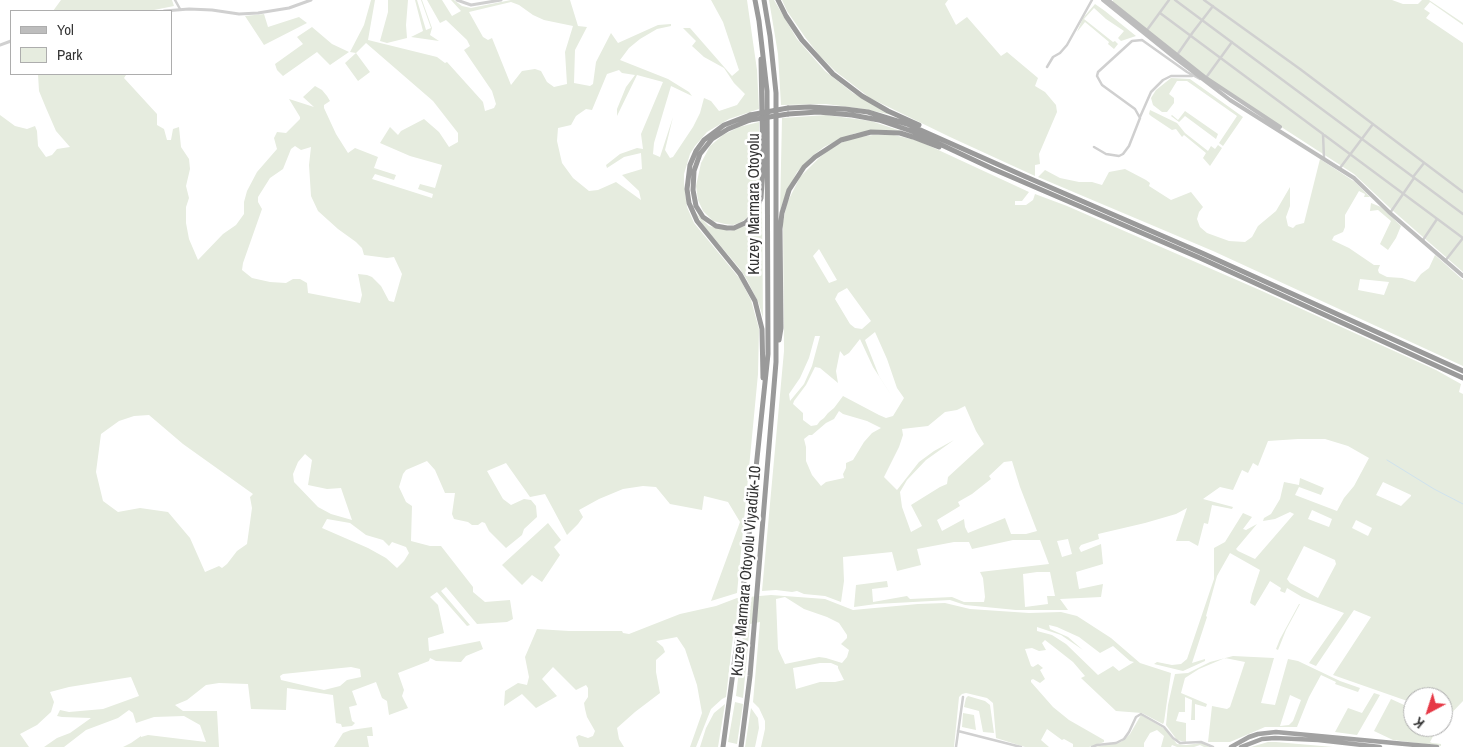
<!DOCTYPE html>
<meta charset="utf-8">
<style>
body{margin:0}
#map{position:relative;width:1463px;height:747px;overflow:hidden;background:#fff;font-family:"Archivo Narrow",sans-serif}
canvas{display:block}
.legend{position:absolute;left:10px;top:10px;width:162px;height:65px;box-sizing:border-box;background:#fff;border:1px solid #adadad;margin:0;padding:6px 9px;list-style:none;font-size:15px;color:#333}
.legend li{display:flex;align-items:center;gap:10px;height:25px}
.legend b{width:25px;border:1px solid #adadad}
.north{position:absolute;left:1403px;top:687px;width:50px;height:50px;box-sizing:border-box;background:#fff;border:1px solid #adadad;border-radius:50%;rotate:220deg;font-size:14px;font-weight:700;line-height:20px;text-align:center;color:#333}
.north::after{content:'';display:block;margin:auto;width:18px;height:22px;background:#e63946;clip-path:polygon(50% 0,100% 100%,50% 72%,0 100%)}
</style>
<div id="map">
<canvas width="1463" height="747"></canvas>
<ul class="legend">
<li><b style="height:6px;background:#bdbdbd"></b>Yol</li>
<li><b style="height:14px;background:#e6ecdf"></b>Park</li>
</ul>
<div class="north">K</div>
</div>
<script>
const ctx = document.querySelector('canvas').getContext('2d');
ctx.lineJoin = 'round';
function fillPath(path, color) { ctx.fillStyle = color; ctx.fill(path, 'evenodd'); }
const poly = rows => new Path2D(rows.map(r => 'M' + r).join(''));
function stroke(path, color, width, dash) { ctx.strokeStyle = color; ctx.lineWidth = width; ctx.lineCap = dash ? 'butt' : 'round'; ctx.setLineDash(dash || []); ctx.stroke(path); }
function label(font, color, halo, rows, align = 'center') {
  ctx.font = font + ' "Archivo Narrow",sans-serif'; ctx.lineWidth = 5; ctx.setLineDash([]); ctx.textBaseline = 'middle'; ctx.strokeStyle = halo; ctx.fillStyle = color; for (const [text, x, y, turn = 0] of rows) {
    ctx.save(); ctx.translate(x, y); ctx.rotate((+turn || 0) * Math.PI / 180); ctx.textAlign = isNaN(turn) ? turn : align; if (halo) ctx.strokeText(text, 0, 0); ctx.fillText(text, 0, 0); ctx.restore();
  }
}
fillPath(poly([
 [61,0,172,0,174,6,149,11,53,11],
 [371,0,375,0,368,40,437,57,445,63,447,62,483,102,485,111,494,108,496,104,492,91,464,50,470,46,467,40,446,20,440,23,427,0,442,0,452,16,461,11,451,0,454,0,462,6,471,8,511,0,570,0,578,26,587,27,575,50,574,83,590,86,593,84,596,62,611,33,618,43,658,25,671,24,671,26,657,29,640,39,629,48,620,60,668,79,689,92,692,96,671,86,654,143,653,154,660,157,673,117,665,150,670,158,673,157,693,127,700,113,704,98,711,101,719,111,737,105,745,94,734,83,724,68,704,57,692,46,696,41,683,28,690,28,732,76,739,70,723,22,711,0,747,0,757,70,759,109,729,119,707,132,695,146,690,154,684,174,684,183,687,207,694,223,740,279,751,300,759,329,758,374,737,593,711,601,740,522,728,502,704,496,702,510,670,504,656,487,643,486,623,489,599,499,579,510,583,517,578,524,567,535,545,494,530,497,506,463,487,471,503,499,511,505,524,499,531,500,536,506,537,517,524,529,522,535,506,548,489,531,485,523,482,522,478,525,472,525,468,522,454,519,452,514,455,493,445,493,435,470,427,461,406,470,403,474,399,487,406,502,412,506,411,541,430,546,441,546,473,587,473,592,485,602,510,600,513,619,507,622,477,624,446,587,441,591,470,625,467,626,437,592,430,597,438,605,444,633,428,638,429,651,480,641,483,649,466,656,461,662,436,661,430,658,429,661,398,673,404,690,402,696,408,708,389,715,387,701,382,698,376,682,352,691,357,705,349,707,352,721,355,723,352,726,342,727,341,724,336,723,333,695,287,688,286,710,251,709,248,684,219,683,206,685,187,700,175,705,183,711,217,711,219,747,123,747,131,743,141,736,141,737,148,735,206,742,200,725,184,716,154,717,136,723,133,713,129,710,118,718,86,730,64,747,44,747,57,738,70,733,91,718,62,717,57,716,60,710,69,712,103,709,139,696,131,677,69,687,50,692,54,702,51,712,37,725,20,734,29,747,0,747,0,115,15,126,27,129,35,126,37,131,38,146,46,157,52,155,57,149,70,147,56,131,46,108,39,91,38,74,132,74,126,75,124,78,157,114,157,125,164,129,167,140,171,140,173,129,179,127,181,147,189,159,190,169,186,186,189,198,186,207,186,223,189,239,198,260,223,234,236,225,244,214,244,202,247,191,257,172,277,149,274,138,277,132,286,133,300,119,300,117,289,99,314,107,303,97,315,86,322,90,327,96,330,101,324,105,324,108,336,134,348,153,355,148,378,157,374,168,396,175,394,180,375,174,372,179,432,198,433,194,418,189,420,184,435,188,442,165,410,156,380,143,390,127,398,135,401,131,424,119,439,132,449,147,458,142,458,133,433,101,366,43,356,53,350,52,364,25],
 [511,2,519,5,533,15,544,20,573,26,565,52,567,84,554,87,547,82,541,71,535,69,522,71,511,85,492,38,488,40,483,37,469,12],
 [619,70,622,73,635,75,626,87,617,109,617,116,637,75,663,82,641,134,643,149,637,148,620,154,606,165,607,168,624,157,641,153,642,169,622,175,639,191,641,200,616,182,598,190,589,191,573,178,562,163,557,141,558,128,571,125,576,116,586,109,592,110,607,74],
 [295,146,301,150,311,147,309,165,311,196,318,211,338,229,356,242,362,248,364,255,387,258,394,257,402,274,394,302,389,301,381,286,372,277,367,275,358,274,362,295,360,303,308,293,307,283,300,279,293,279,286,283,270,282,252,278,242,270,243,263,262,209,258,202,258,197,270,178,283,169,291,149],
 [149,415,183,444,253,494,250,497,252,508,247,544,237,551,227,564,222,568,219,566,205,572,190,538,168,512,140,508,118,512,103,501,96,472,101,434,119,421,134,416],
 [305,454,312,460,308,485,327,489,341,488,352,520,331,514,318,507,294,482,293,474,298,462],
 [327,519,350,523,366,535,383,540,389,546,392,542,406,547,409,553,404,561,397,568,386,558,368,548,322,528],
 [351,667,360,669,361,677,347,680,340,686,324,690,281,680,280,676,283,674],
 [388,0,408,0,406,25,407,38,387,43,380,41,388,12],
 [415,0,417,0,426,30,431,28,421,0,422,0,432,28,430,35,439,41,411,37,423,31],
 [769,0,774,0,797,39,825,71,853,93,892,115,864,109,826,104,781,105,778,54],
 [782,0,948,0,945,4,956,25,967,17,1001,56,1007,52,1038,78,1035,86,1045,92,1056,105,1057,112,1039,154,1040,164,1035,165,1035,176,950,137,870,98,835,71,819,55,805,37,787,11],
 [1113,0,1392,0,1403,4,1418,4,1422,0,1429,0,1463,23,1463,25,1430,2,1424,9,1430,13,1426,18,1463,43,1463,272,1391,209,1354,174,1221,88,1113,3],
 [1095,4,1105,11,1136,36,1121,41,1118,38,1124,31,1106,19,1094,8,1084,19,1113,42,1115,41,1118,44,1114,49,1108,44,1109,42,1085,22,1077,32,1083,18],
 [264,14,268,27,299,17,307,23,264,45,245,16],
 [312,27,332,44,349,52,330,65,317,52,283,76,277,70,275,64,303,44,297,37],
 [356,53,370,72,358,81,345,63],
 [1171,78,1190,79,1243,117,1223,146,1219,143,1237,116,1187,81,1177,81,1169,94,1174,98,1174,103,1167,112,1162,112,1153,105,1151,98,1156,90],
 [1150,110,1177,123,1185,133,1208,151,1211,146,1215,149,1218,145,1222,148,1210,166,1203,158,1206,153,1184,135,1182,137,1176,129,1172,130,1151,116,1149,114],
 [1185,111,1218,134,1216,139,1185,116,1179,122,1171,116,1172,115,1178,120],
 [826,115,871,121,901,131,882,130,856,133,840,139,824,147,810,158,797,172,786,193,780,211,782,118],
 [759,122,760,184,755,207,746,219,739,223,733,225,725,224,713,221,703,211,698,200,696,186,701,163,710,146,723,135,739,127],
 [873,135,894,135,919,141,1029,192,1022,201,1015,201,1015,205,1026,205,1033,200,1035,194,1067,206,1262,291,1436,370,1461,384,1459,392,1463,394,1463,701,1443,722,1443,697,1413,697,1413,703,1333,675,1371,617,1354,610,1316,666,1309,663,1344,613,1302,597,1287,588,1285,593,1280,591,1281,588,1270,581,1255,606,1250,603,1252,594,1260,570,1230,553,1217,576,1206,616,1207,617,1192,663,1205,659,1205,661,1183,671,1154,664,1157,662,1172,665,1181,664,1187,659,1214,579,1214,548,1225,542,1243,513,1252,517,1243,529,1246,530,1257,524,1236,549,1238,551,1255,559,1294,514,1290,512,1275,519,1263,521,1264,518,1271,514,1280,499,1284,482,1299,485,1300,478,1324,488,1321,495,1299,487,1295,495,1337,511,1344,498,1354,486,1369,458,1348,446,1325,439,1298,439,1268,441,1258,466,1253,463,1248,473,1242,470,1233,490,1220,487,1203,499,1233,507,1232,509,1212,505,1208,524,1204,523,1198,546,1189,541,1176,541,1187,508,1176,514,1145,523,1098,534,1099,539,1081,545,1079,548,1081,552,1101,544,1103,564,1076,572,1079,589,1103,584,1101,597,1060,599,1068,610,1016,610,965,605,950,600,876,604,854,607,856,585,887,581,888,587,872,589,873,602,907,596,910,599,952,597,964,602,984,602,985,597,983,578,980,572,1049,564,1040,540,1013,540,972,549,969,542,954,542,917,549,921,565,897,571,892,552,843,557,844,581,841,602,825,596,804,594,797,591,792,592,776,590,762,591,784,351,783,222,787,203,800,177,820,157,836,145,853,138],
 [819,249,837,280,829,283,813,256],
 [847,288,871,321,862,329,855,328,850,324,835,299,838,293],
 [875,332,887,359,897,388,904,398,893,416,886,418,879,415,843,396,834,408,828,413,824,418,820,421,817,425,811,426,803,420,803,413,793,404,794,401,806,385,815,367,820,368,838,383,836,371,840,351,844,356,849,353,860,339,873,367,895,401,879,376,865,340],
 [815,336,820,336,812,366,804,384,790,401,789,394,800,378,809,358],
 [965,406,976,431,984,444,948,477,947,484,940,487,911,505,922,526,911,532,902,507,900,492,907,480,926,460,954,440,934,451,919,462,897,490,884,477,899,447,903,435,902,429,928,426,945,412,957,410],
 [839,411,843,414,867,421,881,428,872,433,864,442,853,460,846,463,846,468,843,474,844,478,826,482,821,486,812,475,806,461,806,447,804,439,809,435,812,435,826,423,834,419],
 [1012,461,1020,487,1037,531,1026,534,1011,534,1005,518,968,533,965,527,964,519,942,531,937,520,960,506,958,502,972,494,991,479,989,476,1004,462],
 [1383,482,1411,495,1411,496,1401,506,1376,495],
 [1312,510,1332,519,1329,527,1308,519],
 [1356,520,1372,528,1368,536,1352,528],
 [1068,539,1072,554,1062,557,1057,541],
 [1304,546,1335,560,1336,564,1318,598,1290,583,1287,579],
 [1037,572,1050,572,1055,596,1047,596,1048,604,1025,607,1023,574],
 [1320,159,1355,182,1370,197,1364,197,1365,194,1359,191,1345,215,1345,227,1343,232,1334,236,1332,240,1349,248,1374,265,1380,265,1378,270,1379,273,1387,277,1402,278,1415,282,1421,274,1429,268,1435,255,1463,280,1463,366,1213,251,1038,177,1045,170,1060,178,1079,182,1092,182,1102,185,1109,172,1125,169,1146,180,1150,183,1149,186,1171,200,1191,192,1203,207,1199,212,1197,219,1200,227,1207,233,1229,241,1245,242,1252,237,1258,226,1276,211,1290,187,1290,206,1286,217,1288,226,1293,228,1296,225,1304,223],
 [1360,279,1389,282,1384,295,1358,290],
 [762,203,763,318,759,304,747,280,740,269,703,225,696,213,709,226,730,231,745,226,751,222,757,216],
 [1371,203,1381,207,1401,226,1396,238,1388,250,1380,244,1391,221,1378,210,1370,211],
 [548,523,561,540,554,547,560,555,542,582,532,575,522,585,502,565],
 [771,595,825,599,853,610,918,604,945,603,970,609,1029,613,1061,612,1077,616,1111,638,1140,663,1171,673,1164,722,1163,724,1142,713,1116,711,1081,678,1085,676,1073,662,1045,640,1042,643,1046,650,1039,651,1032,648,1025,649,1031,666,1033,667,1038,664,1043,668,1040,670,1045,679,1040,683,1033,679,1031,680,1031,682,1053,707,1069,720,1104,740,1104,742,1089,747,1073,747,1073,744,1064,739,1062,740,1047,729,1041,740,1049,747,1025,747,996,738,993,703,987,698,966,693,962,694,959,697,954,747,761,747,765,729,765,721,759,708,753,702,760,622,750,624,743,698,736,696,744,626,734,628,726,697,722,699,711,709,696,747,690,747,702,713,697,685,685,649,677,637,656,641,663,647,665,652,656,660,656,672,660,693,635,712,617,728,619,739,624,747,579,747,576,737,579,735,588,738,593,736,595,731,587,717,585,709,584,703,588,697,588,688,586,685,576,690,553,667,542,679,557,696,536,708,522,694,504,706,505,691,518,683,527,685,529,677,525,657,537,629,569,631,622,631,623,633,629,634,680,614,716,606,737,598],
 [785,597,804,609,827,617,839,623,847,635,847,638,841,644,849,650,847,657,842,663,826,658,819,657,785,664,778,649,776,599],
 [1049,625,1057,627,1079,637,1100,653,1113,646,1130,661,1134,662,1119,671,1113,666,1098,675,1066,644,1052,635,1037,631,1037,627,1061,635,1083,650,1068,637,1050,629],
 [820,663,831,663,838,666,838,668,844,680,835,682,820,682,796,689,793,668],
 [1299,604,1300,604,1286,630,1278,650,1276,649,1280,639],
 [1233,656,1274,658,1261,703,1275,705,1288,659,1298,661,1340,681,1360,688,1358,692,1335,684,1336,682,1321,675,1309,697,1297,727,1265,727,1230,742,1208,742,1212,706,1227,709,1230,707,1245,662,1225,658,1199,669,1185,678,1181,693,1207,704,1206,707,1195,704,1195,720,1191,720,1192,700,1185,697,1185,712,1179,712,1176,721,1186,723,1186,742,1177,740,1166,725,1168,705,1175,674,1188,673,1210,662],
 [1290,695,1301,700,1293,721,1289,725,1280,726],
 [1374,693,1380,695,1357,735,1335,732,1348,708,1362,713],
 [968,696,985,701,990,705,994,733,983,732,979,711,964,707,966,698],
 [1391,699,1413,709,1413,727,1438,727,1430,742,1432,743,1441,744,1441,746,1393,740,1374,731],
 [735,702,743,704,737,744,728,742],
 [725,704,718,747,700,747,706,728,714,713],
 [751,708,758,718,759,728,755,747,745,747],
 [963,713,974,715,976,730,962,727],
 [1141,715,1165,729,1177,744,1186,745,1202,743,1210,747,1204,747,1200,745,1194,747,1177,747,1172,745,1171,747,1161,747,1164,736,1157,730,1150,733,1144,743,1144,747,1095,747,1121,742,1130,734],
 [372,727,373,736,367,736,369,747,334,747,343,733,351,730],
 [1268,742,1276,742,1333,747,1251,747]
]), '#e6ecdf');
stroke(poly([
 [1387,460,1434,489,1463,504]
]), '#cfe2ee', 1);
stroke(poly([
 [175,0,180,9],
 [1175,0,1463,214],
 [1204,0,1300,69,1463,192],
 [1160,13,1463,238],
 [1147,30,1169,0],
 [1177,55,1193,32,1213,6],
 [1047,67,1053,57,1060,53,1067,45,1092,0],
 [1205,79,1232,42],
 [1140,117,1151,92,1163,80,1171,76,1192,76],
 [1323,134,1324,158],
 [1094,147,1106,154,1119,156,1123,154,1129,146,1140,118,1135,109,1102,85,1097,76,1098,72,1132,41,1142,40,1187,72,1200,79],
 [1340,168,1373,124],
 [1413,177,1424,163],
 [1390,213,1414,178],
 [1423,240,1437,219],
 [1445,261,1463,238],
 [958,731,1021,747],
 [956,747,963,697],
 [1092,747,1097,745,1116,743,1124,739,1129,732,1136,717,1141,714,1164,727,1173,738,1180,743,1201,742,1213,747]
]), '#d0d0d0', 2.5);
stroke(poly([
 [457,0,471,5,501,0],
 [164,11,189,9,212,10,239,14,258,13,289,8,311,0],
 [0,45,11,41]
]), '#d0d0d0', 3);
stroke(poly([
 [1103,0,1175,58,1230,100,1354,178,1390,213,1463,276],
 [1108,0,1206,78,1280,127]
]), '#bdbdbd', 4);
stroke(poly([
 [1231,747,1249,737,1258,734,1276,732,1437,747],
 [1241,747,1262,739,1275,738,1318,740,1380,747]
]), '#a2a2a2', 4.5);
stroke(poly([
 [778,0,786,16,802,40,833,74,862,96,888,111,919,125],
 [788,108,810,107,845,109,868,112,907,124,1024,176,1202,253,1463,371],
 [788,114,818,112,852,115,879,120,914,132,993,169,1200,258,1463,378],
 [750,115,724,125,704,140,696,151,690,165,687,189,689,203,697,221,740,274,755,301,762,329,763,378],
 [750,120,728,129,712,139,700,154,694,171,693,190,696,206,703,217,716,226,727,228,734,228,745,223,754,215,761,198,763,167,761,59],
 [779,340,781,328,780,229,782,213,789,190,804,167,815,157,841,140,871,132,900,133,913,137,939,147],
 [723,747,740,620,768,354,767,91,759,21,755,0],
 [741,747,750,676,776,362,776,93,770,36,764,0]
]), '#9a9a9a', 5);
stroke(poly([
 [750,115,788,108],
 [750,120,788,114]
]), '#9a9a9a', 5);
label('16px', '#333', '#fff', [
 ["Kuzey Marmara Otoyolu",755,204,-90],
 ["Kuzey Marmara Otoyolu Viyadük-10",747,571,-85]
]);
</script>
